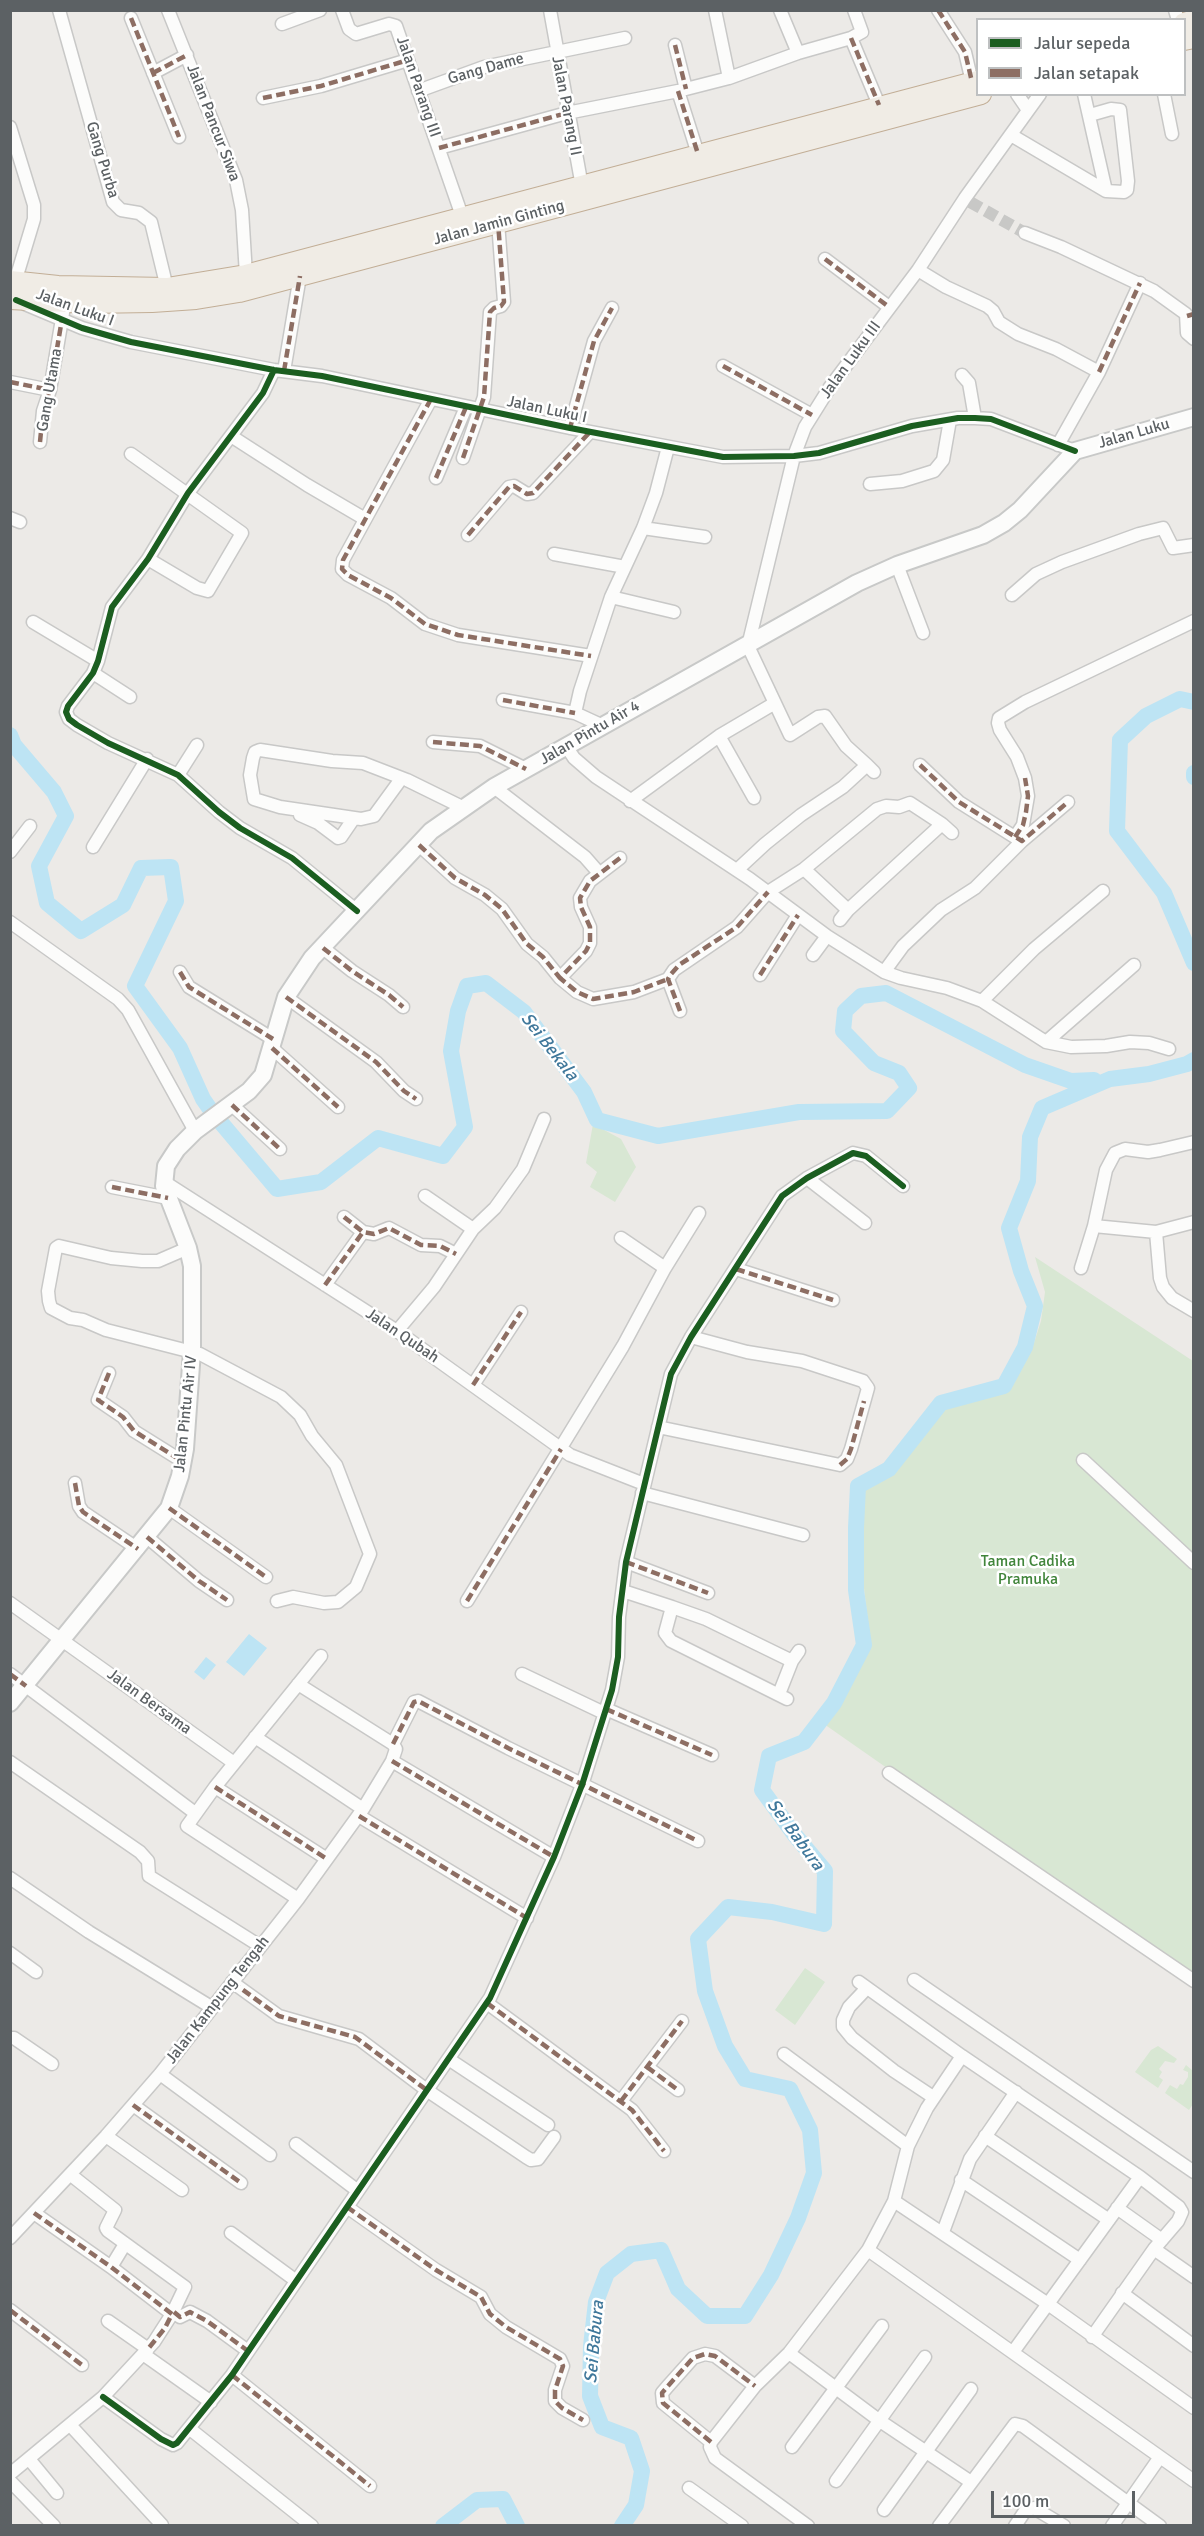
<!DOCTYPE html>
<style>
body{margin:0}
#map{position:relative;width:1204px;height:2536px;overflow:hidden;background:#eceae7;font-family:Signika,sans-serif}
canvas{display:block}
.frame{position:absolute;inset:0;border:12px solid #5c6164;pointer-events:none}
.legend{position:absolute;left:976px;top:18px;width:210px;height:78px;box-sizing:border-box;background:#fff;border:2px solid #bec0c1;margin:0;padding:8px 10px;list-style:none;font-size:18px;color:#5c6164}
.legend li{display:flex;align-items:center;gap:12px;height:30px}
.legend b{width:30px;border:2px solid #bec0c1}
.scale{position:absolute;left:991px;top:2491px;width:144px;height:27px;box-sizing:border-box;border:3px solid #5c6164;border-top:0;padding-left:8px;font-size:18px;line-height:21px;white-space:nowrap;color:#5c6164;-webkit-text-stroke:4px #fff;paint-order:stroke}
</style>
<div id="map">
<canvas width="1204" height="2536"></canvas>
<div class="frame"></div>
<ul class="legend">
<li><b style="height:8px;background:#1b5e20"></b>Jalur sepeda</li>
<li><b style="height:8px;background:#8d6e63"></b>Jalan setapak</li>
</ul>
<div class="scale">100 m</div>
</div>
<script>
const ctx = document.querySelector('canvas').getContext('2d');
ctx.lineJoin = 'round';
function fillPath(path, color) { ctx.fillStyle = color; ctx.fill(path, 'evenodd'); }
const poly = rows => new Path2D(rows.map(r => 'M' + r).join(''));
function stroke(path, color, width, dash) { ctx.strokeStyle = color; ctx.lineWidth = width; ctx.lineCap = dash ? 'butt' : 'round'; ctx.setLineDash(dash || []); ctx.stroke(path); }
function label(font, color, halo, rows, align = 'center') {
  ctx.font = font + ' Signika,sans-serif'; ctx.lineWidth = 5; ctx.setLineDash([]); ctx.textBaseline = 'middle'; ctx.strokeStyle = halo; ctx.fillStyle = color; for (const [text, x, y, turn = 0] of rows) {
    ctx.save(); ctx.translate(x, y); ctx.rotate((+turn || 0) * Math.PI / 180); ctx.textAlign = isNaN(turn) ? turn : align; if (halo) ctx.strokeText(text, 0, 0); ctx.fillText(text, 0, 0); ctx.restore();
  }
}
fillPath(poly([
 [593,1124,621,1139,636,1167,615,1202,590,1187,597,1172,586,1163],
 [1035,1257,1193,1361,1193,1982,824,1724,871,1646,862,1572,863,1489,895,1472,946,1407,1009,1391,1032,1349,1041,1321,1045,1292],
 [805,1968,825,1982,795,2025,775,2010],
 [1158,2046,1177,2059,1174,2063,1165,2061,1159,2069,1162,2072,1159,2077,1163,2080,1158,2088,1135,2072,1151,2050],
 [1186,2065,1193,2071,1193,2104,1189,2110,1165,2093,1170,2085,1177,2089,1180,2084,1183,2085,1188,2077,1188,2072,1183,2070]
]), '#d8e7d3');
fillPath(poly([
 [249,1634,267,1648,244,1676,226,1662],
 [206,1657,216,1665,204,1680,194,1672]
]), '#bde4f4');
stroke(poly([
 [1194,702,1180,699,1146,716,1120,740,1117,831,1164,893,1194,963],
 [10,735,14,745,54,792,66,816,39,866,47,903,81,931,123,905,141,868,171,867,176,901,135,986,180,1048,203,1099,212,1112,277,1189,321,1182,378,1138,443,1156,465,1127,451,1051,458,1011,467,986,486,983,524,1012,584,1092,597,1120,658,1136,799,1112,887,1111,909,1088,899,1073,874,1063,843,1031,845,1011,861,996,886,993,1025,1065,1071,1081,1094,1080],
 [1194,773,1194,777],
 [443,2526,477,2500,503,2499,517,2526],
 [622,2526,636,2505,642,2471,631,2438,602,2427,590,2396,591,2346,596,2302,607,2273,631,2254,661,2250,678,2289,707,2316,745,2316,771,2275,798,2218,814,2173,810,2130,790,2089,745,2079,725,2046,705,1991,698,1939,728,1907,772,1912,824,1924,825,1871,794,1834,762,1790,769,1756,804,1742,834,1703,864,1645,856,1590,856,1528,858,1486,889,1469,941,1403,1004,1386,1025,1347,1035,1306,1021,1271,1009,1228,1028,1181,1030,1137,1042,1108,1110,1079,1149,1074,1187,1064,1194,1060]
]), '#bde4f4', 16);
stroke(poly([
 [970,202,1025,233]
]), '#c8c8c6', 12, [12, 6]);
const minor = poly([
 [59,10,113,202,121,210,139,213,151,222,167,288],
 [168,10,236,180,242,210,246,275],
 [342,10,349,29,356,34,389,24,396,26,462,216],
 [550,10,583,192],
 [715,10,729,78],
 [780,10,798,53],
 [938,10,965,52,972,82],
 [1175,10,1178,20],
 [131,18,179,137],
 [282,24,320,10],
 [851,38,879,105],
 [675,45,686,89],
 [153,73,187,55],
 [418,91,484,67,625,38],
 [678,91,698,154],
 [1017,94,1028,110],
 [1084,94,1106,191],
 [1164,94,1172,134],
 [263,98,321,86,408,60],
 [10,127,34,205,34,219,15,282],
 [1011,135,1106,191,1124,192,1127,190,1128,181,1120,110,1111,109,1090,115],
 [439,148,567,113,678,91,729,78,798,53,851,38,862,32,854,10],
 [1025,233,1061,247,1154,291,1186,314,1187,333,1194,339],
 [825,259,889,307],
 [918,270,946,287,987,306,993,311,999,322,1018,334,1056,349,1099,372],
 [25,304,82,328,131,342,274,370,322,376,570,428,723,457,794,456,819,453,912,426,958,418,975,418,991,419,1075,451],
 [723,366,812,415],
 [274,370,263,393,188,493,148,559,112,607,98,661,93,673,68,706,66,712,69,719,77,725,108,743,178,775,219,812,240,828,292,858,357,911],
 [284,371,300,276],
 [962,375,969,383,975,418],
 [10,382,50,390],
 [431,399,343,560,342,569,348,575,391,598,425,624,458,635,591,656],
 [570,428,594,341,612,308],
 [231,436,307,485,365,519],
 [40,442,43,411,50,390,63,313],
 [1058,445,1099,372,1140,283],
 [131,454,242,533,208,591,197,588,148,559],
 [463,458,484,397,490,312,494,308,501,306,504,302,498,222],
 [436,478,466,407],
 [870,484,902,481,934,471,943,460,950,420],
 [10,518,20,522],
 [643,528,705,537],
 [468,535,509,487,514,486,527,494,533,493,590,432],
 [554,554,625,567],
 [897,565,923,633],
 [1012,595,1036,574,1062,562,1139,534,1163,528,1173,548,1194,545],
 [611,597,674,612],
 [33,622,98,661],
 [93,673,130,697],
 [503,700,575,713],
 [601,725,575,713,580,691,611,597,643,528,656,493,668,447],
 [719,736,754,798],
 [433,742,480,746,526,769],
 [566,746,574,758,596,777,750,879,827,936,884,972,901,978,947,988,982,1001,1046,1042,1071,1047,1106,1046,1130,1042,1149,1043,1169,1049],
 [867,765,846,746,825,716,818,717,790,735,748,646,794,456,805,427,830,387,918,270,965,198,1040,94],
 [920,765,959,802,1021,841],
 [178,775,197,745],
 [401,779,374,816,361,819,280,807,254,799,250,775,253,758,255,752,260,750,332,761,363,763,407,780,464,808],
 [494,787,585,857,599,873],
 [630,801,719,736,775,703],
 [300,815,318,823,338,838,341,837,354,818],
 [942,824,952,833],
 [1015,837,1023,825,1028,796,1025,778,1017,757,1000,730,998,723,999,718,1025,702,1194,621],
 [419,845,455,878,485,895,502,909,527,944,543,957,560,978],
 [93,847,147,759],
 [10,852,30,826],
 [620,858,590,881,580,898,581,907,590,927,590,943,586,951,560,978,577,992,593,999,634,992,668,979],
 [737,870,765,844,801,815,843,787,867,765,874,772],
 [840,920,848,910],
 [10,922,118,999,128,1010,195,1131],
 [323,948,352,971,389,995,403,1007],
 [813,955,827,936],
 [180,972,189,987,273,1039],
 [884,972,903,946,941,910,975,888,1022,841,1068,802],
 [760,975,798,915],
 [286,997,376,1062,404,1091,416,1099],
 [982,1001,1034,949,1103,891],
 [680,1011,668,979,674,970,737,927,768,892,804,869,877,809,886,806,899,807,910,803,942,824,848,910,804,869],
 [1046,1042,1134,965],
 [272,1048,338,1107],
 [232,1105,280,1149],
 [807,1178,865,1223],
 [163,1181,397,1331,570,1455,644,1484],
 [112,1187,168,1198],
 [425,1196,473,1229],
 [344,1217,363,1232,374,1234,389,1228,421,1245,440,1246,456,1254],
 [1094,1226,1156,1232,1194,1222],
 [1156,1232,1160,1278,1163,1287,1172,1298,1194,1311],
 [621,1238,665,1268],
 [188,1248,158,1261,142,1261,111,1258,59,1246,56,1248,48,1291,49,1301,51,1308,70,1318,83,1320,106,1330,200,1354,281,1397,300,1415,312,1436,336,1465,370,1554,356,1587,338,1602,324,1603,293,1597,277,1601],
 [1081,1268,1094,1226,1106,1170,1115,1153,1125,1149,1148,1152,1160,1150,1194,1142],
 [736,1269,833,1300],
 [325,1285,363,1232],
 [397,1331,434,1287,473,1229,495,1208,523,1169,544,1119],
 [109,1373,98,1400,123,1417,134,1431,182,1461],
 [473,1385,521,1312],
 [658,1427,840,1465,847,1459,851,1449,868,1388,863,1381,802,1361,747,1352,691,1337],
 [1083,1460,1194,1563],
 [75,1483,79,1506,83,1512,138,1549],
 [642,1493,803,1535],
 [169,1508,266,1577],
 [147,1537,199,1581,227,1600],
 [626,1562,708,1593],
 [623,1591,672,1607,665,1633,671,1641,787,1699],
 [467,1601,623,1346,665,1268,699,1213],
 [10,1603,234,1763],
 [672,1607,706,1619,792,1661,799,1651],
 [10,1674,195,1813],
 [522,1674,604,1713],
 [298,1684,393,1744],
 [779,1694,792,1661],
 [606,1709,712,1755],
 [255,1737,363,1809],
 [393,1744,414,1702,418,1701,508,1748,698,1841],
 [392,1761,554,1857],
 [10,1762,140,1852,148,1861,149,1876,260,1946],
 [889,1773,1194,1981],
 [215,1787,327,1859],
 [359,1816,527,1918],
 [10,1878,89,1932,211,2007],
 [298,1899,187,1826,215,1787,321,1656],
 [10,1953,36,1972],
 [914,1980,1194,2172],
 [232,1982,279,2016,359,2039,428,2091,526,2157,531,2160,538,2159,554,2137],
 [859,1982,962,2056,1140,2177,1179,2207,1182,2212,1178,2221,1154,2249,1092,2337],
 [866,1989,849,2007,843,2020,843,2027,852,2038,894,2071,933,2097],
 [487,2003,632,2110,664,2151],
 [10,2038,14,2038,52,2064],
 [784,2054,908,2146],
 [450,2060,548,2125],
 [647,2067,678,2090],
 [160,2074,270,2155],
 [621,2101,682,2021],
 [133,2105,241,2183],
 [106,2136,182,2190],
 [985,2136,1109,2220],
 [296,2144,358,2191],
 [71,2175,115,2210,106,2228,108,2231,185,2287,172,2314],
 [961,2180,1080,2260],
 [894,2201,1048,2304,1194,2408],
 [347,2207,436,2270,481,2297,490,2314,506,2327,560,2359,563,2366,555,2390,555,2401,562,2408,583,2420],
 [1117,2208,1162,2240],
 [943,2232,970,2159,1016,2092],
 [231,2233,295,2280],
 [10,2238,106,2136,160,2074,298,1899,363,1809,392,1761,396,1749,393,1744],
 [1154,2249,1194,2277],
 [868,2250,1194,2481],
 [111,2267,125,2244],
 [1122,2293,1194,2346],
 [10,2310,82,2365],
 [174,2312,180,2317,190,2312,207,2321,248,2351],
 [108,2321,148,2349],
 [1013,2352,1140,2177],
 [789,2353,880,2421,971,2482],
 [143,2354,211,2402],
 [232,2375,370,2486],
 [103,2397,161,2439,173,2445,177,2443,232,2375,490,1998,554,1857,582,1785,612,1690,618,1657,619,1617,626,1562,671,1374,691,1337,782,1196,807,1178,853,1153,866,1156,903,1186],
 [71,2426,162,2525],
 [190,2429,312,2526],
 [711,2442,663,2403,662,2393,668,2386,693,2358,705,2354,715,2356,755,2386],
 [792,2447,882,2326],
 [29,2459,57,2493],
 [10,2474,103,2397,154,2342,172,2314,111,2267,34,2213],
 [10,2481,54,2526],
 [836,2481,925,2357],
 [689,2488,742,2526],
 [884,2510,971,2389],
 [808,2526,715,2458,710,2447,711,2442,755,2386,789,2353,868,2250,894,2201,908,2146,927,2108,962,2056],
 [939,2526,1015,2424,1023,2426,1160,2526],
 [1015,2526,1025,2511,1034,2508,1064,2526],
 [1112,2526,1160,2457]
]);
const secondary = poly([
 [10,1703,169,1508,180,1476,185,1449,192,1351,192,1266,188,1248,164,1186,166,1166,177,1149,195,1131,249,1091,263,1075,286,997,312,958,431,831,494,787,857,583,897,565,983,535,1004,523,1020,510,1075,451,1194,417]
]);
const trunk = poly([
 [1184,23,1194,20],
 [1184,40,1194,38],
 [10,281,58,286,167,288,246,275,978,81],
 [10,299,87,303,152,302,196,299,239,292,981,94]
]);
stroke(minor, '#c8c8c7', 15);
stroke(secondary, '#c8c9c8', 20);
stroke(trunk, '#c2ae96', 22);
stroke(minor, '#fcfcfb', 12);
stroke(secondary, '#fcfcfb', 16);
stroke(trunk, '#f0ece5', 20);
stroke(poly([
 [938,10,965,52,972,82],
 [131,18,179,137],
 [851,38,879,105],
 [675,45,686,89],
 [153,73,187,55],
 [678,91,698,154],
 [263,98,321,86,408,60],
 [439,148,567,113],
 [825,259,889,307],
 [1187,316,1194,314],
 [723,366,812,415],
 [284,371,300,276],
 [1099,372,1140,283],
 [10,382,50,390],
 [431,399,343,560,342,569,348,575,391,598,425,624,458,635,591,656],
 [570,428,594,341,612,308],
 [40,442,43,411,50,390,62,319],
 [463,458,484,397,490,312,494,308,501,306,504,302,498,222],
 [436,478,466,407],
 [468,535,509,487,514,486,527,494,533,493,590,432],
 [503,700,575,713],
 [433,742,480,746,526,769],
 [920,765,959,802,1022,841,1068,802],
 [1015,837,1023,825,1026,812,1028,796,1025,778],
 [419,845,455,878,485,895,502,909,527,944,543,957,560,978],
 [620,858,590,881,580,898,581,907,590,927,590,943,586,951,560,978,577,992,593,999,634,992,668,979],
 [323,948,352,971,389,995,403,1007],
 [180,972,189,987,273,1039],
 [760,975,798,915],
 [286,997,376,1062,404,1091,416,1099],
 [680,1011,668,979,671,974,679,965,737,927,768,892],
 [272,1048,338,1107],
 [232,1105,280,1149],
 [112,1187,168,1198],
 [344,1217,363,1232,374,1234,389,1228,421,1245,440,1246,456,1254],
 [736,1269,833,1300],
 [325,1285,363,1232],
 [109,1373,98,1400,123,1417,134,1431,182,1461],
 [473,1385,521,1312],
 [840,1465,847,1459,851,1449,864,1401],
 [75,1483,79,1506,83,1512,138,1549],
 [169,1508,266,1577],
 [147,1537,199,1581,227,1600],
 [626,1562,708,1593],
 [467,1601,561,1449],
 [10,1674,26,1686],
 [606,1709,712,1755],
 [393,1744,414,1702,418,1701,508,1748,698,1841],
 [392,1761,554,1857],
 [215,1787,327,1859],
 [359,1816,527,1918],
 [232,1982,279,2016,355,2037,428,2091],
 [487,2003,632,2110,664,2151],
 [647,2067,678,2090],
 [621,2101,682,2021],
 [133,2105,241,2183],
 [347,2207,436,2270,481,2297,490,2314,506,2327,560,2359,563,2366,555,2390,555,2401,562,2408,583,2420],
 [34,2213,111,2267,172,2314,165,2328,148,2349],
 [10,2310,82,2365],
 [174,2312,180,2317,190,2312,207,2321,248,2351],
 [232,2375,370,2486],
 [711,2442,663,2403,662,2393,668,2386,693,2358,705,2354,715,2356,755,2386]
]), '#8d6e63', 4.5, [9, 4.5]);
stroke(poly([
 [16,300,82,328,131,342,274,370,322,376,570,428,723,457,794,456,819,453,912,426,958,418,975,418,991,419,1075,451],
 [274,370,263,393,188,493,148,559,112,607,98,661,93,673,68,706,66,712,69,719,77,725,108,743,178,775,219,812,240,828,292,858,357,911],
 [103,2397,161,2439,173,2445,177,2443,232,2375,490,1998,554,1857,582,1785,612,1690,618,1657,619,1617,626,1562,671,1374,691,1337,782,1196,807,1178,853,1153,866,1156,903,1186]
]), '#1b5e20', 6);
label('16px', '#5c6164', '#fff', [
 ["Gang Dame",486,69,-16],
 ["Jalan Parang III",418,87,71],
 ["Jalan Parang II",566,106,79],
 ["Jalan Pancur Siwa",213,123,69],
 ["Gang Purba",102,160,73],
 ["Jalan Jamin Ginting",499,223,-15],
 ["Jalan Luku I",75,308,20],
 ["Jalan Luku III",851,360,-54],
 ["Gang Utama",50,390,-80],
 ["Jalan Luku I",547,410,12],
 ["Jalan Luku",1134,434,-16],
 ["Jalan Pintu Air 4",590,733,-30],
 ["Jalan Qubah",402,1336,34],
 ["Jalan Pintu Air IV",186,1414,-84],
 ["Jalan Bersama",149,1702,36],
 ["Jalan Kampung Tengah",218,2000,-52]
]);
label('16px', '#41853b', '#fff', [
 ["Taman Cadika",1028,1562],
 ["Pramuka",1028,1580]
]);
label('italic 18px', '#40789b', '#fff', [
 ["Sei Bekala",549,1047,52],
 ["Sei Babura",795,1835,54],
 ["Sei Babura",595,2342,-85]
]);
</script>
